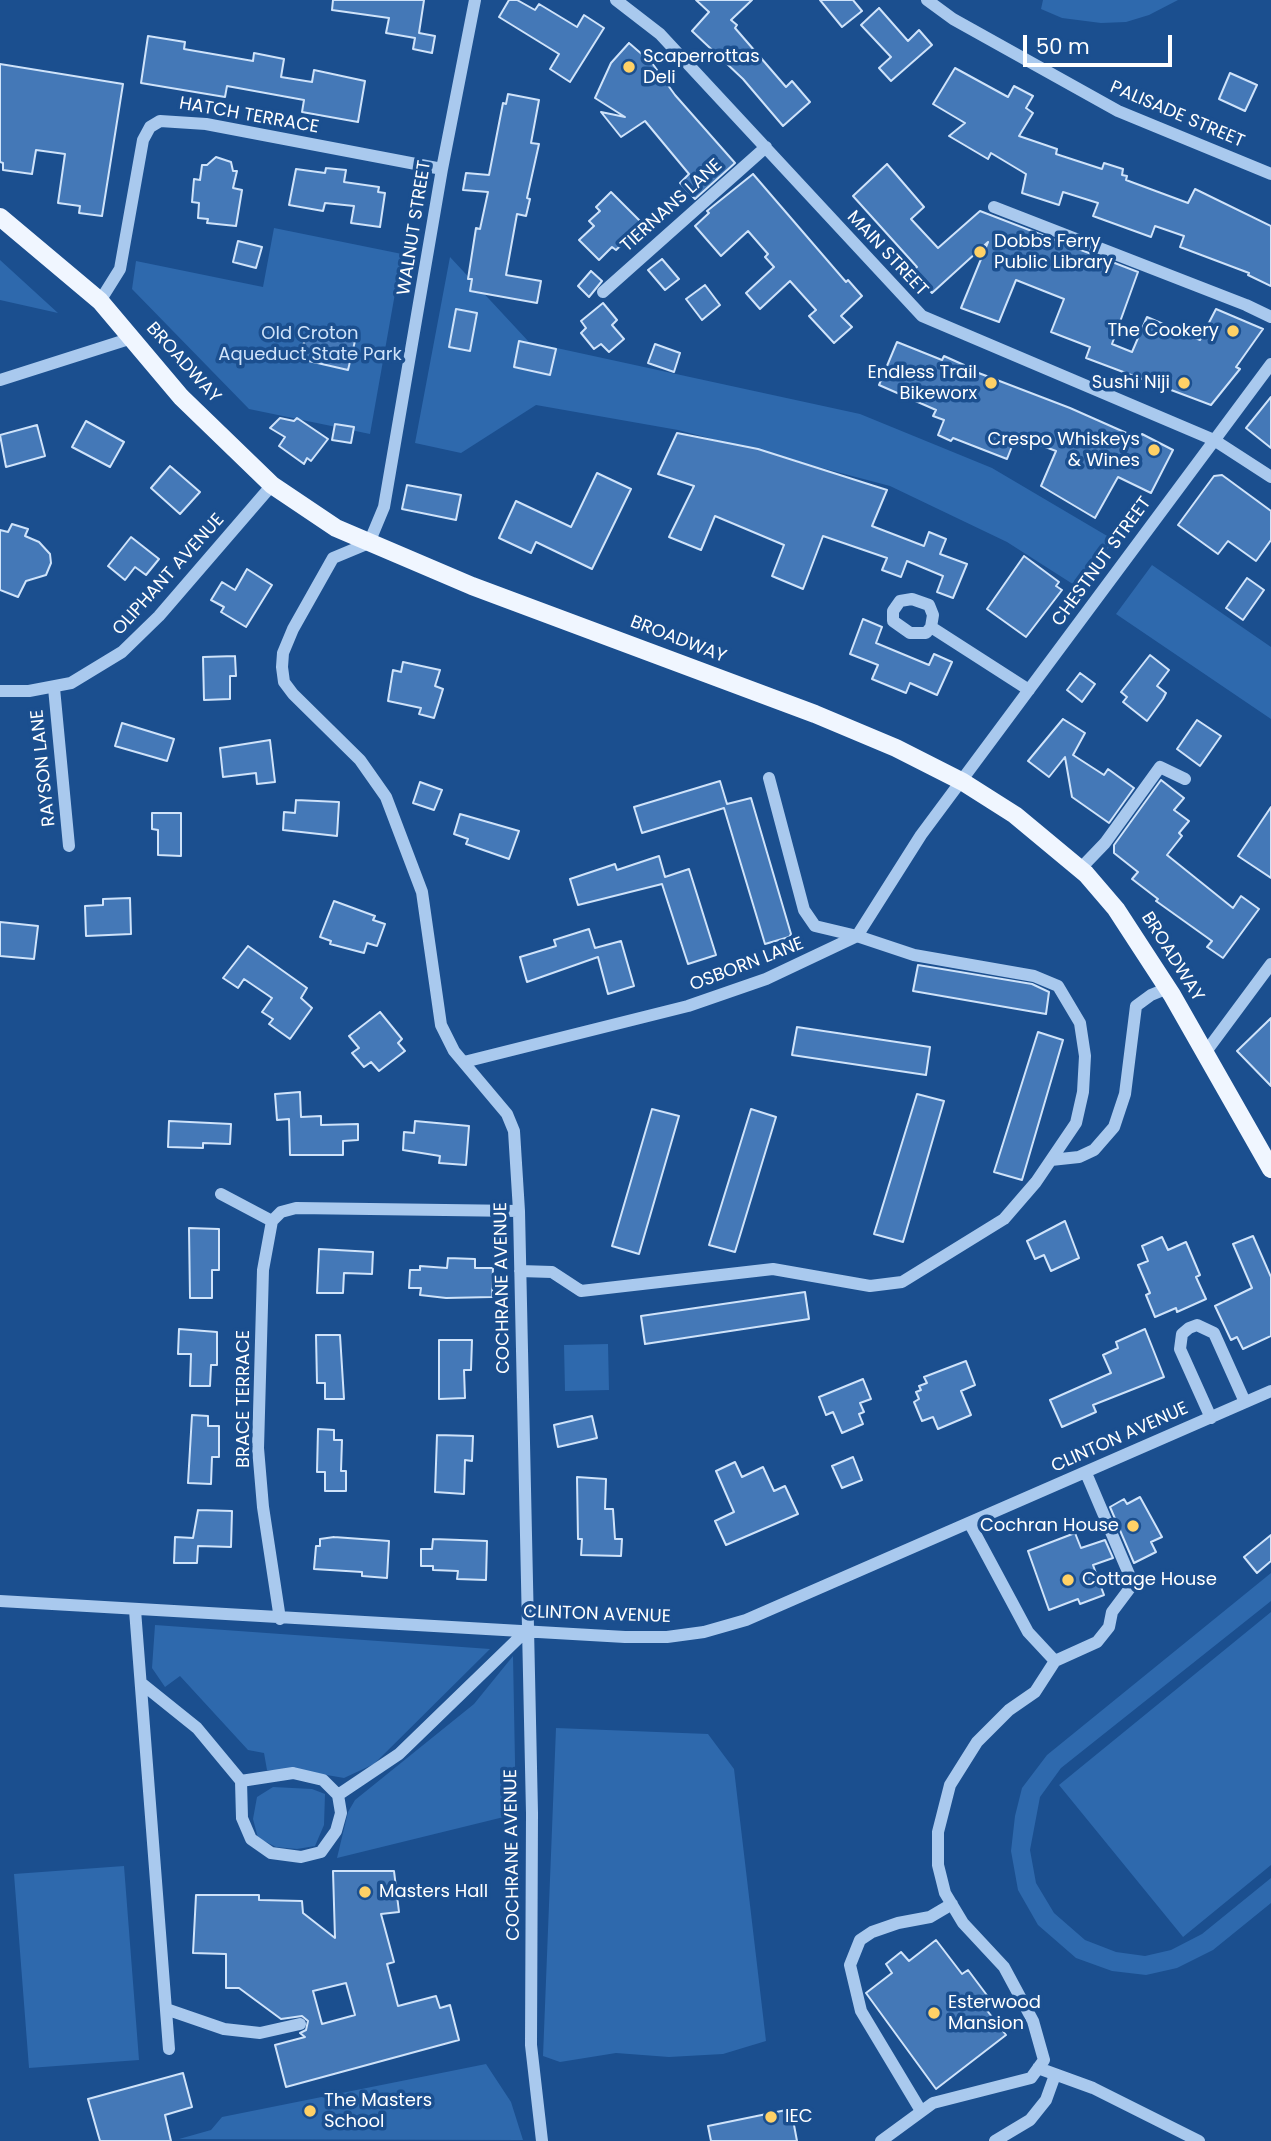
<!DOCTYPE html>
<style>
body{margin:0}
#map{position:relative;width:1271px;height:2141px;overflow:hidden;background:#1b4f8f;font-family:Poppins,sans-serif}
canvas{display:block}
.scale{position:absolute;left:1023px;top:35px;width:149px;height:32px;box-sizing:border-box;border:4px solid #fff;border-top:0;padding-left:9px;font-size:21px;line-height:24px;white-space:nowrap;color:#fff;-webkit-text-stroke:5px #1b4f8f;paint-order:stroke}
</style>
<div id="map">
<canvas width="1271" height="2141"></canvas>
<div class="scale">50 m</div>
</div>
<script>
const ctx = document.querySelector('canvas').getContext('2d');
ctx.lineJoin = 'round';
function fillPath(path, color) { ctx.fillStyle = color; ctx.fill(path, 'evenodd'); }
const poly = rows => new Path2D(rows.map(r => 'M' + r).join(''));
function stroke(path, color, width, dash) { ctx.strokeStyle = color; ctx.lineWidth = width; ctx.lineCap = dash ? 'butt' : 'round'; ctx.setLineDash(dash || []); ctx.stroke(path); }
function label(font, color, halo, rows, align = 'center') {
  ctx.font = font + ' Poppins,sans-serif'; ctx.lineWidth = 7; ctx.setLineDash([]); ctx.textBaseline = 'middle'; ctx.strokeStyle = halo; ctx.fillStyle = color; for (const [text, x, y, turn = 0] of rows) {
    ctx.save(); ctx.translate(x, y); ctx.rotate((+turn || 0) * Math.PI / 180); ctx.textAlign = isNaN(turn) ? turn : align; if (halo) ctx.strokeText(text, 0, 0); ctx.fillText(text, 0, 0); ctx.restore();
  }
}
fillPath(poly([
 [1043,0,1178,0,1149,15,1126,22,1101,23,1062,18,1041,9],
 [274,228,402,254,370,434,249,409,132,289,136,261,263,287],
 [450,257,529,342,860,414,992,468,1114,540,1079,588,1007,542,890,486,678,430,536,405,461,453,415,443],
 [0,260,58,313,0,300],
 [1152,565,1271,647,1271,719,1116,614],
 [608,1344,609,1390,565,1391,564,1345],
 [1271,1573,1271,1601,1061,1768,1040,1797,1030,1850,1036,1883,1054,1913,1085,1940,1116,1952,1145,1956,1171,1950,1202,1934,1271,1878,1271,1903,1213,1950,1177,1968,1146,1975,1112,1971,1076,1958,1038,1925,1018,1890,1011,1851,1015,1816,1022,1788,1047,1755],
 [1271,1612,1271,1865,1183,1937,1059,1785],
 [155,1625,490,1649,374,1764,344,1778,304,1771,267,1770,264,1753,248,1750,180,1676,165,1687,152,1668],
 [513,1656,516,1814,337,1858,348,1812,355,1800,474,1704],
 [556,1728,708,1734,734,1769,766,2041,723,2054,669,2057,616,2053,560,2062,543,2056],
 [273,1787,312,1789,325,1794,324,1825,315,1846,297,1849,276,1847,258,1838,253,1819,257,1797],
 [124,1866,139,2060,29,2068,14,1874],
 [486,2064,511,2102,523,2140,179,2139,211,2130,222,2117]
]), '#2e69ad');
const building = poly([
 [333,0,424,0,419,33,435,36,432,53,413,49,415,38,386,33,389,18,332,10,333,0],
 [509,0,517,0,535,10,539,4,577,27,584,15,604,28,570,82,550,69,559,54,499,17,509,0],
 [696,0,752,0,731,20,737,25,735,28,786,87,792,81,810,102,783,126,743,79,692,31,709,12,696,0],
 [820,0,853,0,862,11,842,27,820,0],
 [879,8,908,41,919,30,932,45,891,81,879,68,891,57,861,25,879,8],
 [148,36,185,42,184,49,253,61,254,53,284,59,281,77,312,82,314,70,365,81,358,122,302,112,304,100,227,86,225,97,141,83,148,36],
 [629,43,652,63,675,95,735,163,695,199,680,183,689,174,645,121,621,137,601,112,625,117,595,98,611,63,629,43],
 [0,64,123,84,102,216,79,213,80,206,58,203,65,154,36,150,32,174,3,170,3,163,0,162,0,64],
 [955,68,1008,97,1014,86,1033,96,1026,108,1033,113,1019,136,1057,149,1056,154,1102,169,1104,163,1123,169,1122,175,1127,176,1126,180,1188,203,1195,189,1271,226,1271,286,1248,275,1249,273,1180,247,1184,236,1155,226,1151,237,1093,216,1098,203,1063,192,1059,205,1022,193,1026,174,991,153,988,159,949,136,965,123,933,104,955,68],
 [1230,73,1257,85,1245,111,1219,99,1230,73],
 [508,94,539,100,531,143,539,144,527,198,530,199,526,216,517,214,506,275,541,281,537,303,470,291,472,279,468,279,476,228,480,229,488,192,463,190,466,173,489,175,503,103,506,104,508,94],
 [216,157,231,162,233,171,237,171,233,188,242,190,236,226,207,223,208,219,198,218,199,203,192,202,194,179,200,180,202,165,207,165,216,157],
 [887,164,924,207,911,219,938,248,980,211,1138,272,1112,344,1132,352,1147,317,1200,340,1216,309,1263,329,1236,367,1240,369,1211,405,1086,358,1090,347,1051,332,1064,299,1016,280,999,322,961,308,988,242,932,293,912,271,917,267,853,196,887,164],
 [326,168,346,170,344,182,379,187,378,192,385,193,380,227,351,223,354,206,325,203,323,211,289,205,296,169,325,173,326,168],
 [753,174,846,282,848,280,862,296,841,316,852,327,834,343,809,316,816,310,790,281,760,309,746,293,774,267,765,257,768,254,748,231,721,256,695,226,709,213,707,211,753,174],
 [611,192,643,224,616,250,612,247,599,260,579,240,594,226,589,221,600,211,596,207,611,192],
 [238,241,262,247,256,268,233,262,238,241],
 [662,259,679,279,665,290,648,270,662,259],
 [591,271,602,281,589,297,578,286,591,271],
 [705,285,720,305,702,320,686,299,705,285],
 [603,303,617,320,612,325,624,339,609,352,601,344,594,349,581,333,586,328,581,321,603,303],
 [456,309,477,313,470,351,449,347,456,309],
 [316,332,355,341,348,370,300,359,305,338,314,340,316,332],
 [519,341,556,349,550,375,514,367,519,341],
 [897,342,942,360,944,356,964,365,963,367,1070,408,1140,439,1142,434,1173,450,1151,493,1118,477,1095,518,1041,486,1056,451,1016,436,1007,459,953,438,951,441,938,435,944,420,933,416,936,410,879,385,897,342],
 [655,344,680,353,674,372,648,363,655,344],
 [1271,397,1271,448,1246,428,1271,397],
 [280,418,294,421,297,418,328,439,311,461,307,458,304,464,279,446,285,437,270,428,280,418],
 [86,421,124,442,110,467,72,447,86,421],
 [335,424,354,427,351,443,332,440,335,424],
 [37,425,45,456,6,467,0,435,37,425],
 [677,433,758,449,887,490,872,526,924,546,929,532,946,539,940,554,967,564,953,598,937,592,943,576,907,561,901,577,882,570,887,558,823,536,803,589,772,576,784,545,715,516,701,550,669,537,694,486,658,474,677,433],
 [170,466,200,492,180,514,151,488,170,466],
 [597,473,631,489,592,569,536,542,531,553,499,538,516,501,571,527,597,473],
 [1222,475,1271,511,1271,540,1256,561,1228,541,1218,554,1178,525,1214,476,1222,475],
 [407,485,461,495,456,520,402,509,407,485],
 [12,524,28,529,25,536,39,542,50,554,51,563,46,575,26,581,18,597,0,590,0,530,8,532,12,524],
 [131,537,159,559,146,575,135,567,125,580,108,566,131,537],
 [1024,556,1059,582,1056,586,1062,590,1026,637,987,609,1024,556],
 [247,569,272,585,246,627,221,612,224,607,211,600,222,582,235,590,247,569],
 [1247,578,1264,590,1243,620,1226,608,1247,578],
 [863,619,882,627,876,643,929,665,934,654,952,662,937,695,910,683,906,693,872,679,878,665,850,654,863,619],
 [1150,655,1169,670,1157,686,1166,693,1163,699,1147,721,1123,702,1127,697,1121,692,1150,655],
 [235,656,236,676,230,676,230,699,204,700,203,657,235,656],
 [403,662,440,670,435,686,443,689,434,718,419,714,421,708,388,701,393,670,401,672,403,662],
 [1080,673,1095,684,1082,702,1067,690,1080,673],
 [1063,719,1085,733,1073,755,1104,775,1108,769,1134,788,1109,823,1072,797,1065,757,1049,777,1028,761,1063,719],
 [1197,720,1221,736,1200,766,1177,749,1197,720],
 [122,723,174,739,167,761,115,746,122,723],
 [270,740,275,782,257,784,256,773,223,777,220,748,270,740],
 [1161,780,1184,798,1174,810,1189,821,1179,833,1182,836,1167,855,1233,908,1241,896,1259,909,1223,958,1207,947,1212,941,1156,901,1158,899,1132,879,1138,872,1114,853,1114,845,1161,780],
 [720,781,727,804,751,798,791,934,789,937,765,944,724,808,642,833,634,807,720,781],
 [420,782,442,790,434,810,413,803,420,782],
 [296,800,339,802,337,836,283,830,284,812,295,813,296,800],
 [1271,807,1271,878,1238,856,1271,807],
 [152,813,181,813,181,856,158,855,158,830,152,829,152,813],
 [460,814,519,831,509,859,466,844,468,839,454,834,460,814],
 [659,856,665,877,689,869,716,955,688,964,662,884,578,905,570,879,615,864,617,870,659,856],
 [130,898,131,934,86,936,85,906,103,905,103,899,130,898],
 [334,901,375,916,373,920,385,924,377,946,367,943,364,953,330,944,331,941,320,937,334,901],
 [0,922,38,926,34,959,0,956,0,922],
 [589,929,595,948,621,941,634,986,608,994,598,957,527,982,520,957,556,946,554,940,589,929],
 [248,946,307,988,301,998,312,1008,290,1039,269,1024,273,1019,262,1012,272,998,244,979,238,988,223,978,248,946],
 [918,965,1032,984,1049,992,1046,1014,913,991,918,965],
 [380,1012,402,1039,398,1043,405,1051,379,1071,371,1062,364,1067,352,1053,359,1048,349,1036,380,1012],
 [1271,1018,1271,1086,1237,1051,1271,1018],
 [797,1027,930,1047,926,1075,792,1055,797,1027],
 [1038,1032,1063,1040,1022,1180,994,1172,1038,1032],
 [300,1092,301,1117,321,1116,321,1125,358,1124,358,1140,343,1141,343,1155,290,1155,289,1119,277,1120,275,1094,300,1092],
 [917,1094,944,1101,903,1242,874,1234,917,1094],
 [652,1109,679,1116,639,1254,612,1246,652,1109],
 [751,1109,776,1117,735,1252,709,1245,751,1109],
 [169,1121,231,1124,230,1144,203,1143,203,1148,168,1147,169,1121],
 [415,1121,469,1126,466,1165,439,1163,440,1156,403,1150,404,1132,414,1133,415,1121],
 [1065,1221,1079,1258,1051,1271,1044,1255,1035,1259,1027,1241,1065,1221],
 [189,1228,219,1229,219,1270,212,1270,212,1298,190,1298,189,1228],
 [1253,1236,1271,1277,1271,1336,1243,1349,1237,1337,1231,1340,1215,1306,1252,1288,1233,1244,1253,1236],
 [1162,1237,1168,1250,1186,1242,1200,1275,1196,1277,1206,1299,1177,1312,1176,1308,1155,1317,1146,1295,1150,1293,1138,1265,1148,1261,1142,1246,1162,1237],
 [319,1249,373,1252,372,1274,344,1273,343,1293,317,1293,319,1249],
 [448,1258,475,1259,475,1268,493,1268,492,1297,446,1298,420,1295,421,1288,409,1288,410,1270,420,1270,420,1266,447,1268,448,1258],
 [805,1292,809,1319,645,1344,641,1316,805,1292],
 [179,1329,217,1332,217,1365,211,1365,210,1386,190,1386,191,1354,178,1354,179,1329],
 [1145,1329,1164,1377,1093,1405,1096,1412,1062,1427,1050,1400,1111,1373,1103,1355,1118,1348,1116,1342,1145,1329],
 [316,1335,340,1335,344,1399,325,1399,325,1383,317,1383,316,1335],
 [439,1340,472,1340,471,1370,464,1370,465,1398,439,1399,439,1340],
 [966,1361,975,1385,961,1391,971,1415,938,1429,933,1417,922,1421,914,1402,919,1399,916,1392,921,1390,919,1386,927,1383,924,1377,966,1361],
 [863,1379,871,1399,860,1403,864,1412,859,1414,863,1424,842,1433,833,1412,826,1415,819,1397,863,1379],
 [192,1415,208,1416,208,1426,219,1426,219,1457,212,1457,211,1484,188,1483,192,1415],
 [592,1416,597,1438,558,1447,554,1425,592,1416],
 [318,1429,334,1430,334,1440,342,1440,341,1471,346,1471,346,1491,325,1491,325,1472,317,1472,318,1429],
 [437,1435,473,1436,472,1461,465,1460,464,1494,435,1492,437,1435],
 [853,1457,862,1480,842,1488,832,1466,853,1457],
 [735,1462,742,1477,763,1467,774,1491,785,1486,798,1514,726,1545,715,1521,734,1512,716,1471,735,1462],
 [577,1477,606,1479,605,1509,613,1509,615,1539,622,1539,621,1556,581,1555,582,1539,578,1539,577,1477],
 [1140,1497,1162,1537,1151,1542,1156,1552,1134,1563,1110,1507,1124,1499,1127,1504,1140,1497],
 [198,1510,232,1511,231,1547,198,1546,197,1563,174,1563,175,1537,193,1538,198,1510],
 [1075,1533,1081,1548,1105,1540,1113,1558,1093,1565,1104,1595,1080,1604,1078,1599,1049,1610,1028,1551,1075,1533],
 [1271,1535,1271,1561,1257,1573,1244,1557,1271,1535],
 [334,1537,389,1541,387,1578,362,1576,362,1572,314,1569,316,1546,320,1546,320,1539,334,1537],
 [433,1539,487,1541,486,1580,457,1579,458,1571,433,1570,433,1566,421,1566,421,1549,432,1549,433,1539],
 [333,1871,394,1871,399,1912,381,1914,394,1962,387,1964,398,2006,436,1996,440,2008,450,2005,459,2040,286,2087,275,2045,305,2037,300,2033,306,2030,308,2021,302,2016,281,2019,239,1988,226,1988,226,1954,193,1953,196,1895,259,1895,259,1900,302,1901,303,1913,335,1938,333,1871],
 [346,1983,355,2015,322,2024,313,1991,346,1983],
 [936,1940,962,1974,968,1970,989,1998,982,2004,1006,2035,936,2089,866,1993,892,1973,886,1964,901,1952,909,1961,936,1940],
 [183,2073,192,2107,165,2115,171,2141,100,2141,88,2099,183,2073],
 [791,2109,797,2141,711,2141,708,2126,791,2109]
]);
fillPath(building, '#4478b7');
stroke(building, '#cfe3fa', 2);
stroke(poly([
 [475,0,442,169,384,507,369,543,333,558,293,629,283,653,282,667,284,682,293,694,360,760,386,797,422,892,441,1025,454,1051,507,1114,514,1131,519,1211,532,1813,531,2045,542,2141],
 [616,0,660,34,922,316,1214,440,1271,477],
 [927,0,953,19,1118,111,1271,174],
 [994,207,1246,305,1271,317],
 [603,292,766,147],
 [100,301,120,269,143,140,150,127,160,121,206,124,442,169],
 [0,380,132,338],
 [912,599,929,605,933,615,931,627,926,633,910,633,893,621,893,611,900,601,912,599],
 [931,627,1029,690],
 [54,688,69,846],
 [0,691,29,691,71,683,122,652,159,616,272,485],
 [1080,869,1105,843,1160,767,1185,779],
 [1205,1053,1271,964],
 [464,1062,688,1006,766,979,857,936,921,835,1271,364],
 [1051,1160,1079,1157,1094,1150,1114,1127,1125,1094,1136,1006,1151,995,1168,988],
 [221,1194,272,1221],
 [520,1271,552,1272,581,1291,773,1269,870,1286,902,1282,1004,1219,1036,1182,1076,1123,1083,1092,1085,1056,1080,1023,1058,986,1034,976,914,955,857,936,815,926,804,910,769,778],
 [1211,1418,1180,1349,1182,1334,1189,1328,1197,1325,1214,1333,1245,1402],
 [0,1601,625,1637,667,1637,704,1632,746,1620,1271,1391],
 [135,1610,169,2049],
 [280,1619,263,1507,258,1448,263,1270,272,1221,281,1212,296,1208,519,1211],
 [1055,1661,1097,1642,1109,1627,1112,1612,1130,1588,1131,1579,1086,1473],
 [141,1683,197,1728,241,1781],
 [293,1773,323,1780,338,1795,341,1813,336,1831,321,1852,301,1857,271,1853,251,1839,242,1818,241,1781,293,1773],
 [338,1795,399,1754,526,1631],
 [166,2009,224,2029,260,2033,300,2024],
 [1038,2068,1093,2088,1199,2141],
 [921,2111,861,2011,850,1965,860,1940,872,1932,898,1923,930,1917,952,1904],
 [881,2141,933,2103,1031,2078,1044,2060,1033,2021,1004,1967,963,1923,945,1893,938,1865,938,1832,950,1785,977,1742,1009,1710,1035,1692,1055,1661,1028,1632,970,1524],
 [995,2141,1030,2120,1046,2100,1055,2075]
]), '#a9c9ee', 12);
stroke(poly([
 [0,217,100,301,181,397,272,485,336,528,472,586,815,714,896,748,963,782,1015,815,1086,874,1116,909,1172,995,1271,1169]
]), '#f0f6ff', 18);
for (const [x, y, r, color] of [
 [629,67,7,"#ffd166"],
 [980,252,7,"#ffd166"],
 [1233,331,7,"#ffd166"],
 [991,383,7,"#ffd166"],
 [1184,383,7,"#ffd166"],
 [1154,450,7,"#ffd166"],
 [1133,1526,7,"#ffd166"],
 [1068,1580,7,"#ffd166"],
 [365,1892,7,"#ffd166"],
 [934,2013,7,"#ffd166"],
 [310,2111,7,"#ffd166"],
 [771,2117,7,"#ffd166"]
]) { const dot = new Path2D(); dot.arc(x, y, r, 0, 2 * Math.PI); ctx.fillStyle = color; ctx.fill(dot); stroke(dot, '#1b4f8f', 2.5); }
label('18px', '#fff', '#1b4f8f', [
 ["Scaperrottas",643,57],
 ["Deli",643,78],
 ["Dobbs Ferry",994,242],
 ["Public Library",994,263],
 ["The Cookery",1219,331,"right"],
 ["Endless Trail",977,373,"right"],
 ["Bikeworx",977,394,"right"],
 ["Sushi Niji",1170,383,"right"],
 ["Crespo Whiskeys",1140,440,"right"],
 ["& Wines",1140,461,"right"],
 ["Cochran House",1119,1526,"right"],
 ["Cottage House",1082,1580],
 ["Masters Hall",379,1892],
 ["Esterwood",948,2003],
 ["Mansion",948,2024],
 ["The Masters",324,2101],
 ["School",324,2122],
 ["IEC",785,2117]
], 'left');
label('18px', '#fff', '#1b4f8f', [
 ["PALISADE STREET",1177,115,23],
 ["HATCH TERRACE",249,116,10],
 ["TIERNANS LANE",672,206,-42],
 ["WALNUT STREET",415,228,-81],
 ["MAIN STREET",887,254,47],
 ["BROADWAY",183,363,48],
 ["CHESTNUT STREET",1102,562,-54],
 ["OLIPHANT AVENUE",169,575,-48],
 ["BROADWAY",678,640,21],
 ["RAYSON LANE",44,768,-96],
 ["BROADWAY",1172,957,58],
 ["OSBORN LANE",747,965,-21],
 ["COCHRANE AVENUE",503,1288,-91],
 ["BRACE TERRACE",244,1399,-90],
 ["CLINTON AVENUE",1120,1438,-24],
 ["CLINTON AVENUE",597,1615,2],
 ["COCHRANE AVENUE",513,1855,-91]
]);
label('18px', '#cfe3fa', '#1b4f8f', [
 ["Old Croton",310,334],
 ["Aqueduct State Park",310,355]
]);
</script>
